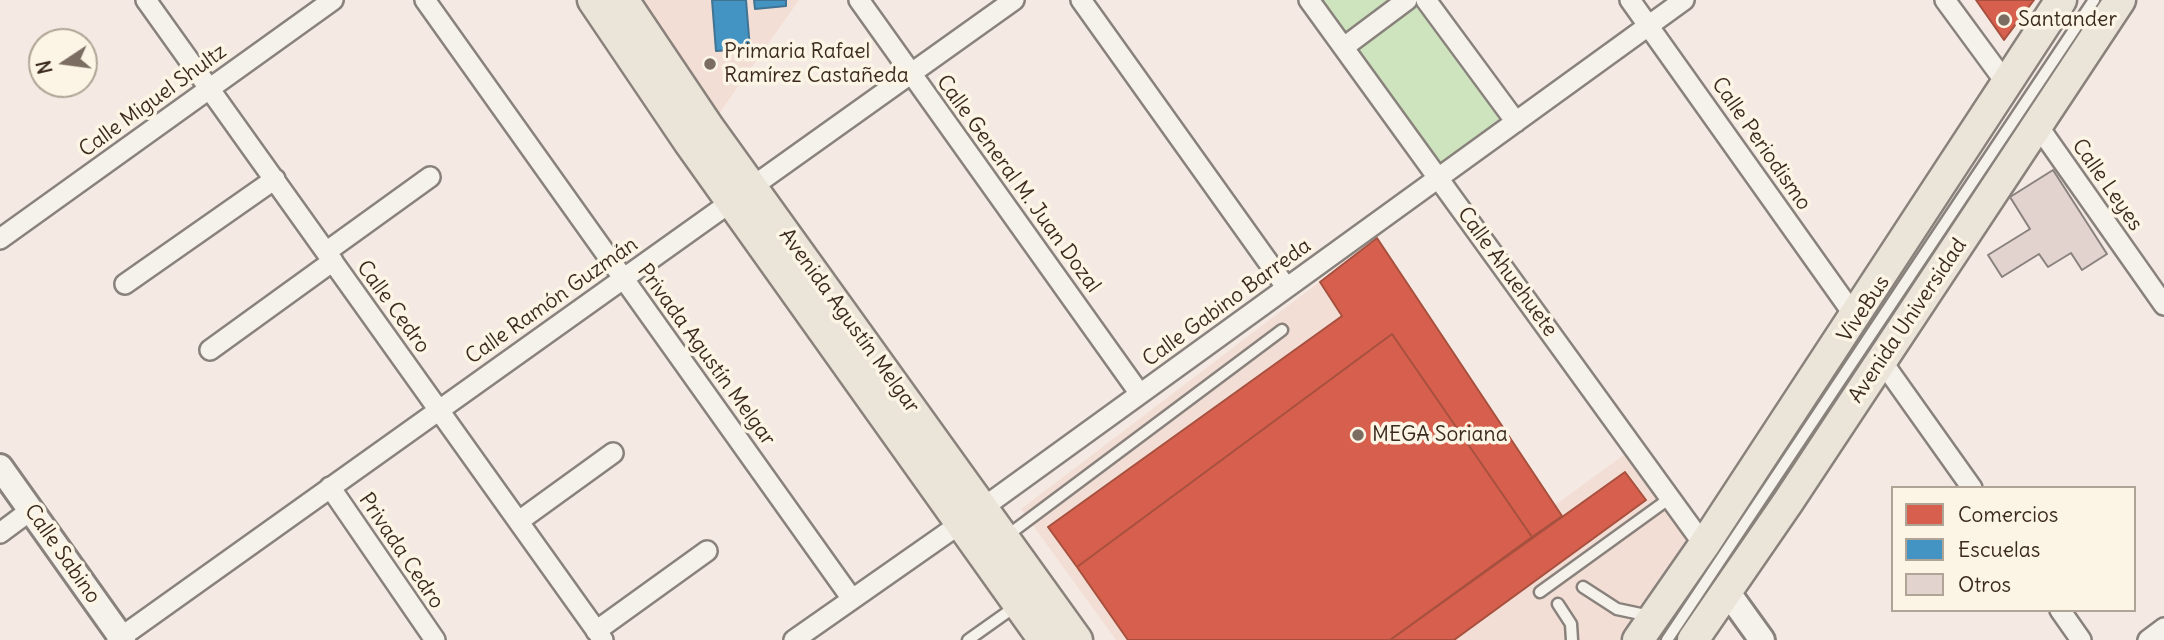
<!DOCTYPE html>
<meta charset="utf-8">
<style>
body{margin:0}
#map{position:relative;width:2164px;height:640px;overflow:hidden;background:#f4eae3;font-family:Delius,sans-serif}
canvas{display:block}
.legend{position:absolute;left:1891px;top:486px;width:245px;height:126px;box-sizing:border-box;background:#fcf5e5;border:2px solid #afa495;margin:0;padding:9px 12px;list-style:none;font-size:21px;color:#3b2a1e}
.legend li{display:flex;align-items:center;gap:14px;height:35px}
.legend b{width:35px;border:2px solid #afa495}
.north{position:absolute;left:28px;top:28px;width:70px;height:70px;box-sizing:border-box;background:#fcf5e5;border:2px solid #afa495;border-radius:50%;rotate:257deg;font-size:19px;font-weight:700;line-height:28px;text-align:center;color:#3b2a1e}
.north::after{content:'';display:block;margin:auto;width:24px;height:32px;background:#7c6d63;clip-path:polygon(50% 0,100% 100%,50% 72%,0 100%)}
</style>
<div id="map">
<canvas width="2164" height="640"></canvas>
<ul class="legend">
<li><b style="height:19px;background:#d6604d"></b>Comercios</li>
<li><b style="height:19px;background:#4393c3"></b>Escuelas</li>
<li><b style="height:19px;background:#e3d3cf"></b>Otros</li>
</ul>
<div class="north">N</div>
</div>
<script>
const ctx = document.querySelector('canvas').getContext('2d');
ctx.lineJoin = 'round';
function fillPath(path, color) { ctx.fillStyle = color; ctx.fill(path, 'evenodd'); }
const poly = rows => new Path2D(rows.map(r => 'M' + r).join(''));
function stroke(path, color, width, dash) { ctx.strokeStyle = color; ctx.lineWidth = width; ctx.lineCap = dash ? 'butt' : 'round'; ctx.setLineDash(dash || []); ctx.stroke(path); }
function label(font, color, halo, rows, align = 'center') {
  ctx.font = font + ' Delius,sans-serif'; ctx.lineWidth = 7; ctx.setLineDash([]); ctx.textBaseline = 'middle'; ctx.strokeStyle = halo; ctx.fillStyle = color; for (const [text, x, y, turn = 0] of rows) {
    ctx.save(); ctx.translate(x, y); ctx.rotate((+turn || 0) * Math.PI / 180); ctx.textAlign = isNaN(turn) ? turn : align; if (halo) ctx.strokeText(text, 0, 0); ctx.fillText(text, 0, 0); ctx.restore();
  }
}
fillPath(poly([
 [623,0,799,0,709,128],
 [1377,238,1555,505,1625,454,1689,540,1621,640,1116,640,1021,509]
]), '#f3ded5');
fillPath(poly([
 [1309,0,1426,0,1516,122,1440,179]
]), '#cee4be');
const shops = poly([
 [1976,0,2034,0,2004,40,1976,0],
 [1377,238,1562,516,1532,537,1392,334,1077,567,1048,527,1342,316,1320,282,1377,238],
 [1392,334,1532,537,1390,640,1128,640,1077,567,1392,334],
 [1625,472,1646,500,1454,640,1390,640,1625,472]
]);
fillPath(shops, '#d6604d');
stroke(shops, '#a8503f', 2);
const schools = poly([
 [712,0,746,0,750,49,716,51,712,0],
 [754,0,786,0,786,6,755,9,754,0]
]);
fillPath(schools, '#4393c3');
stroke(schools, '#417492', 2);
const building = poly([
 [2053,170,2107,254,2082,270,2071,253,2048,267,2039,254,2002,277,1988,255,2030,229,2010,197,2053,170]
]);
fillPath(building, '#e3d3cf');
stroke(building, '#89827c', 2);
const service = poly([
 [1008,535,1282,330],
 [1583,587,1617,609,1650,616],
 [1540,592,1670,498],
 [1558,604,1571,624,1572,640],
 [968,640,1016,606],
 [1667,640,2094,0]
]);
const minor = poly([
 [146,0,603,640],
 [425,0,852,599],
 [859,0,1140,394],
 [1081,0,1286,287],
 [1309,0,1704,545],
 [1426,0,1516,122],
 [1630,0,1854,315],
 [1945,0,2006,83],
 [1344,47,1407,0],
 [2038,126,2164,305],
 [0,239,333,0],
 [326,252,430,177],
 [125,284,275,179],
 [210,350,333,261],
 [1881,360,1972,488],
 [330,487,435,640],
 [519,521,613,453],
 [0,533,31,510],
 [2060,610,2081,640],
 [596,631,707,551],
 [117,640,1014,0],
 [794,640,984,507,1684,0],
 [2148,640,2164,628]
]);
const tertiary = poly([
 [0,467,123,640],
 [1726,590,1762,640]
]);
const primary = poly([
 [593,0,689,142,1044,640],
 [623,0,709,128,1077,640],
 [1638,640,1704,545,2061,0],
 [1693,640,1788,502,2120,0]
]);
stroke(service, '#89827c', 15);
stroke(minor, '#89827c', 24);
stroke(tertiary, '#89827c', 30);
stroke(primary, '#89827c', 35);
stroke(service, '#f5f1eb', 10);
stroke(minor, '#f5f1eb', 19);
stroke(tertiary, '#f5f1eb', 24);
stroke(primary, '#ebe5d9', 30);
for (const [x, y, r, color] of [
 [2004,20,7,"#7c6d63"],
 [710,64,7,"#7c6d63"],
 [1358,435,7,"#7c6d63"]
]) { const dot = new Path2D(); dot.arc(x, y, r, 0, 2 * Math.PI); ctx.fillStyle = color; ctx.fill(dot); stroke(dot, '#fcf5e5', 2.5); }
label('21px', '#3b2a1e', '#fcf5e5', [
 ["Santander",2018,20],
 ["Primaria Rafael",724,52],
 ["Ramírez Castañeda",724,76],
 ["MEGA Soriana",1372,435]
], 'left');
label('21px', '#3b2a1e', '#fcf5e5', [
 ["Calle Miguel Shultz",153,101,-36],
 ["Calle Periodismo",1761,144,55],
 ["Calle General M. Juan Dozal",1018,184,54],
 ["Calle Leyes",2107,185,55],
 ["Calle Ahuehuete",1507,272,54],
 ["Calle Ramón Guzmán",552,301,-35],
 ["Calle Gabino Barreda",1227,303,-36],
 ["Calle Cedro",393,307,54],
 ["ViveBus",1864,309,-56],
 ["Avenida Agustín Melgar",849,321,54],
 ["Avenida Universidad",1908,321,-56],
 ["Privada Agustín Melgar",706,355,54],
 ["Privada Cedro",401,551,56],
 ["Calle Sabino",62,554,55]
]);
</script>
